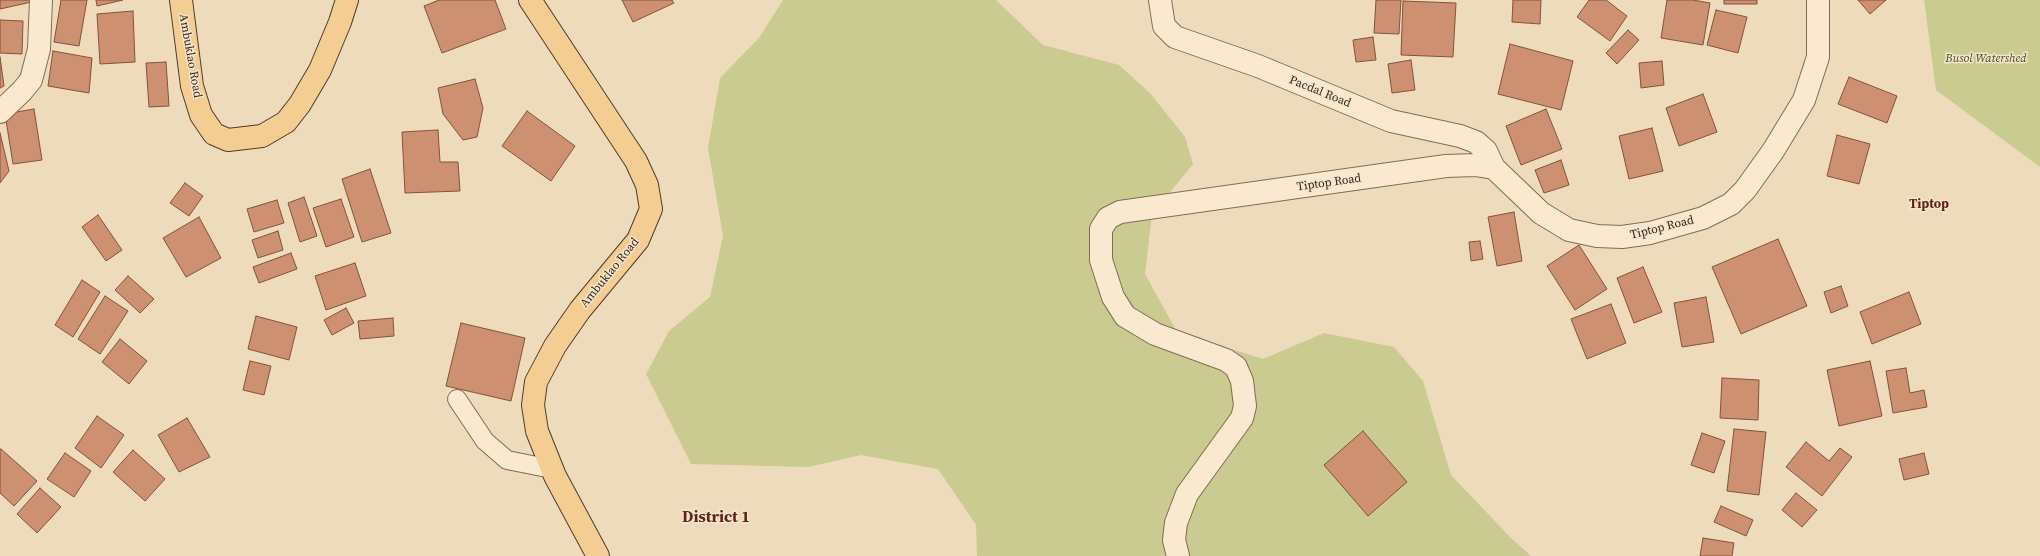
<!DOCTYPE html>
<style>
body{margin:0}
canvas{display:block;background:#eedbbc}
</style>
<canvas width="2040" height="556"></canvas>
<script>
const ctx = document.querySelector('canvas').getContext('2d');
ctx.lineJoin = 'round';
function fillPath(path, color) { ctx.fillStyle = color; ctx.fill(path, 'evenodd'); }
const poly = rows => new Path2D(rows.map(r => 'M' + r).join(''));
function stroke(path, color, width, dash) { ctx.strokeStyle = color; ctx.lineWidth = width; ctx.lineCap = dash ? 'butt' : 'round'; ctx.setLineDash(dash || []); ctx.stroke(path); }
function label(font, color, halo, rows, align = 'center') {
  ctx.font = font + ' "Source Serif 4",serif'; ctx.lineWidth = 3; ctx.setLineDash([]); ctx.textBaseline = 'middle'; ctx.strokeStyle = halo; ctx.fillStyle = color; for (const [text, x, y, turn = 0] of rows) {
    ctx.save(); ctx.translate(x, y); ctx.rotate((+turn || 0) * Math.PI / 180); ctx.textAlign = isNaN(turn) ? turn : align; if (halo) ctx.strokeText(text, 0, 0); ctx.fillText(text, 0, 0); ctx.restore();
  }
}
fillPath(poly([
 [783,0,996,0,1043,45,1119,65,1150,93,1185,137,1193,164,1152,214,1145,274,1177,332,1263,359,1324,333,1394,347,1423,381,1451,475,1510,537,1531,556,977,556,976,525,938,469,861,455,808,467,691,464,646,374,669,331,710,297,723,236,708,148,720,78,759,38],
 [1924,0,2040,0,2040,167,1936,90]
]), '#c9cb90');
const building = poly([
 [0,0,36,0,36,1,0,9,0,0],
 [61,0,87,0,79,46,54,42,61,0],
 [96,0,123,0,97,6,96,0],
 [439,0,495,0,506,29,442,53,424,6,439,0],
 [622,0,672,0,674,3,633,22,622,0],
 [1376,0,1401,0,1399,34,1374,33,1376,0],
 [1513,0,1541,0,1540,24,1512,22,1513,0],
 [1589,0,1606,0,1627,16,1610,41,1577,17,1589,0],
 [1667,0,1693,0,1710,3,1703,45,1661,38,1667,0],
 [1724,0,1757,0,1757,4,1724,4,1724,0],
 [1858,0,1886,0,1870,14,1858,0],
 [1403,1,1456,3,1453,57,1401,55,1403,1],
 [1716,10,1747,17,1738,53,1707,45,1716,10],
 [133,11,135,62,100,64,97,14,133,11],
 [0,20,23,21,22,54,0,53,0,20],
 [1628,30,1639,40,1617,64,1606,53,1628,30],
 [1373,37,1376,60,1356,62,1353,40,1373,37],
 [1510,44,1573,61,1561,110,1498,94,1510,44],
 [53,51,92,58,89,93,48,86,53,51],
 [0,57,4,86,0,88,0,57],
 [1411,60,1415,90,1392,93,1388,64,1411,60],
 [1662,61,1664,85,1641,88,1639,63,1662,61],
 [166,62,169,106,149,107,146,63,166,62],
 [1849,77,1897,96,1887,123,1838,104,1849,77],
 [475,79,483,108,477,137,463,140,443,114,438,88,475,79],
 [1703,94,1717,132,1679,146,1666,108,1703,94],
 [34,109,42,160,13,164,5,114,34,109],
 [1546,109,1562,149,1521,165,1506,126,1546,109],
 [527,111,575,146,551,181,502,146,527,111],
 [1652,128,1663,171,1629,179,1619,136,1652,128],
 [438,130,440,162,458,162,460,191,405,193,402,132,438,130],
 [0,133,9,171,0,183,0,133],
 [1837,135,1870,144,1859,184,1827,176,1837,135],
 [1561,160,1569,185,1544,193,1535,170,1561,160],
 [370,169,391,233,362,242,342,179,370,169],
 [185,183,203,196,189,216,170,203,185,183],
 [304,197,317,236,300,242,288,203,304,197],
 [341,199,354,237,326,247,313,208,341,199],
 [277,200,284,223,254,232,247,209,277,200],
 [1514,212,1522,261,1497,266,1488,217,1514,212],
 [98,215,122,250,106,261,82,227,98,215],
 [199,217,221,258,186,277,163,238,199,217],
 [278,231,283,250,258,258,252,240,278,231],
 [1778,239,1807,306,1741,334,1712,267,1778,239],
 [1480,241,1483,259,1471,261,1469,242,1480,241],
 [1579,245,1607,289,1575,310,1547,266,1579,245],
 [291,253,297,269,259,283,253,267,291,253],
 [355,263,366,296,326,310,315,276,355,263],
 [1643,267,1662,312,1634,323,1617,278,1643,267],
 [128,276,154,299,140,313,115,290,128,276],
 [82,280,100,292,73,337,55,325,82,280],
 [1841,286,1848,306,1831,313,1824,292,1841,286],
 [1909,292,1921,324,1872,344,1860,312,1909,292],
 [105,296,128,311,100,354,78,339,105,296],
 [1706,297,1714,342,1682,347,1674,303,1706,297],
 [1611,304,1626,343,1587,359,1571,319,1611,304],
 [346,308,354,323,332,335,324,320,346,308],
 [256,316,297,327,289,360,248,349,256,316],
 [393,318,394,336,360,339,358,321,393,318],
 [461,323,525,338,511,401,446,386,461,323],
 [120,339,147,361,129,384,102,362,120,339],
 [250,361,271,366,264,395,243,390,250,361],
 [1870,361,1882,416,1839,426,1827,370,1870,361],
 [1906,368,1910,393,1924,390,1927,407,1893,413,1886,371,1906,368],
 [1722,378,1759,380,1758,420,1720,418,1722,378],
 [97,416,124,435,101,468,75,448,97,416],
 [187,418,210,457,179,472,158,435,187,418],
 [1734,429,1766,432,1759,495,1727,491,1734,429],
 [1363,431,1407,482,1368,516,1324,465,1363,431],
 [1702,433,1725,441,1714,473,1691,465,1702,433],
 [1806,442,1829,461,1840,448,1852,457,1822,496,1786,467,1806,442],
 [1,449,37,481,14,506,0,493,0,450,1,449],
 [133,450,165,479,145,501,113,472,133,450],
 [65,453,91,471,74,497,47,479,65,453],
 [1924,453,1929,474,1904,480,1899,459,1924,453],
 [40,488,61,507,37,533,17,514,40,488],
 [1796,493,1817,510,1802,527,1782,510,1796,493],
 [1721,506,1753,520,1746,536,1714,522,1721,506],
 [1703,538,1734,543,1732,556,1700,556,1703,538]
]);
fillPath(building, '#cd9071');
stroke(building, '#84523b', 1);
const service = poly([
 [457,399,485,441,507,460,552,469]
]);
const minor = poly([
 [1160,0,1164,26,1175,37,1258,66,1391,121,1460,136,1476,142,1486,151,1494,168],
 [0,112,22,91,31,80,39,49,41,0],
 [1178,556,1174,540,1176,523,1187,494,1242,418,1245,406,1242,381,1236,367,1226,360,1155,334,1125,316,1113,297,1101,260,1101,229,1108,218,1120,212,1446,166,1475,165,1494,168,1541,213,1569,230,1597,236,1622,237,1650,233,1703,218,1731,204,1745,190,1773,151,1804,100,1818,57,1818,0]
]);
const primary = poly([
 [181,0,192,86,201,115,214,134,228,140,262,136,286,122,300,104,320,70,340,22,347,0],
 [530,0,636,161,647,185,651,209,638,240,580,310,555,346,536,382,533,405,537,431,555,476,598,556]
]);
stroke(service, '#856b55', 20);
stroke(minor, '#856b55', 24);
stroke(primary, '#523a2a', 24);
stroke(service, '#f9e9ce', 18);
stroke(minor, '#f9e9ce', 22);
stroke(primary, '#f3cd91', 22);
label('12px', '#34251b', '#f5e6cb', [
 ["Ambuklao Road",190,56,80],
 ["Pacdal Road",1320,92,22],
 ["Tiptop Road",1329,183,-8],
 ["Tiptop Road",1662,228,-14],
 ["Ambuklao Road",610,273,-51]
]);
label('italic 12px', '#485121', '#f5e6cb', [
 ["Busol Watershed",1986,59]
]);
label('bold 13px', '#61231a', '#f5e6cb', [
 ["Tiptop",1929,205]
]);
label('bold 16px', '#61231a', '#f5e6cb', [
 ["District 1",716,518]
]);
</script>
